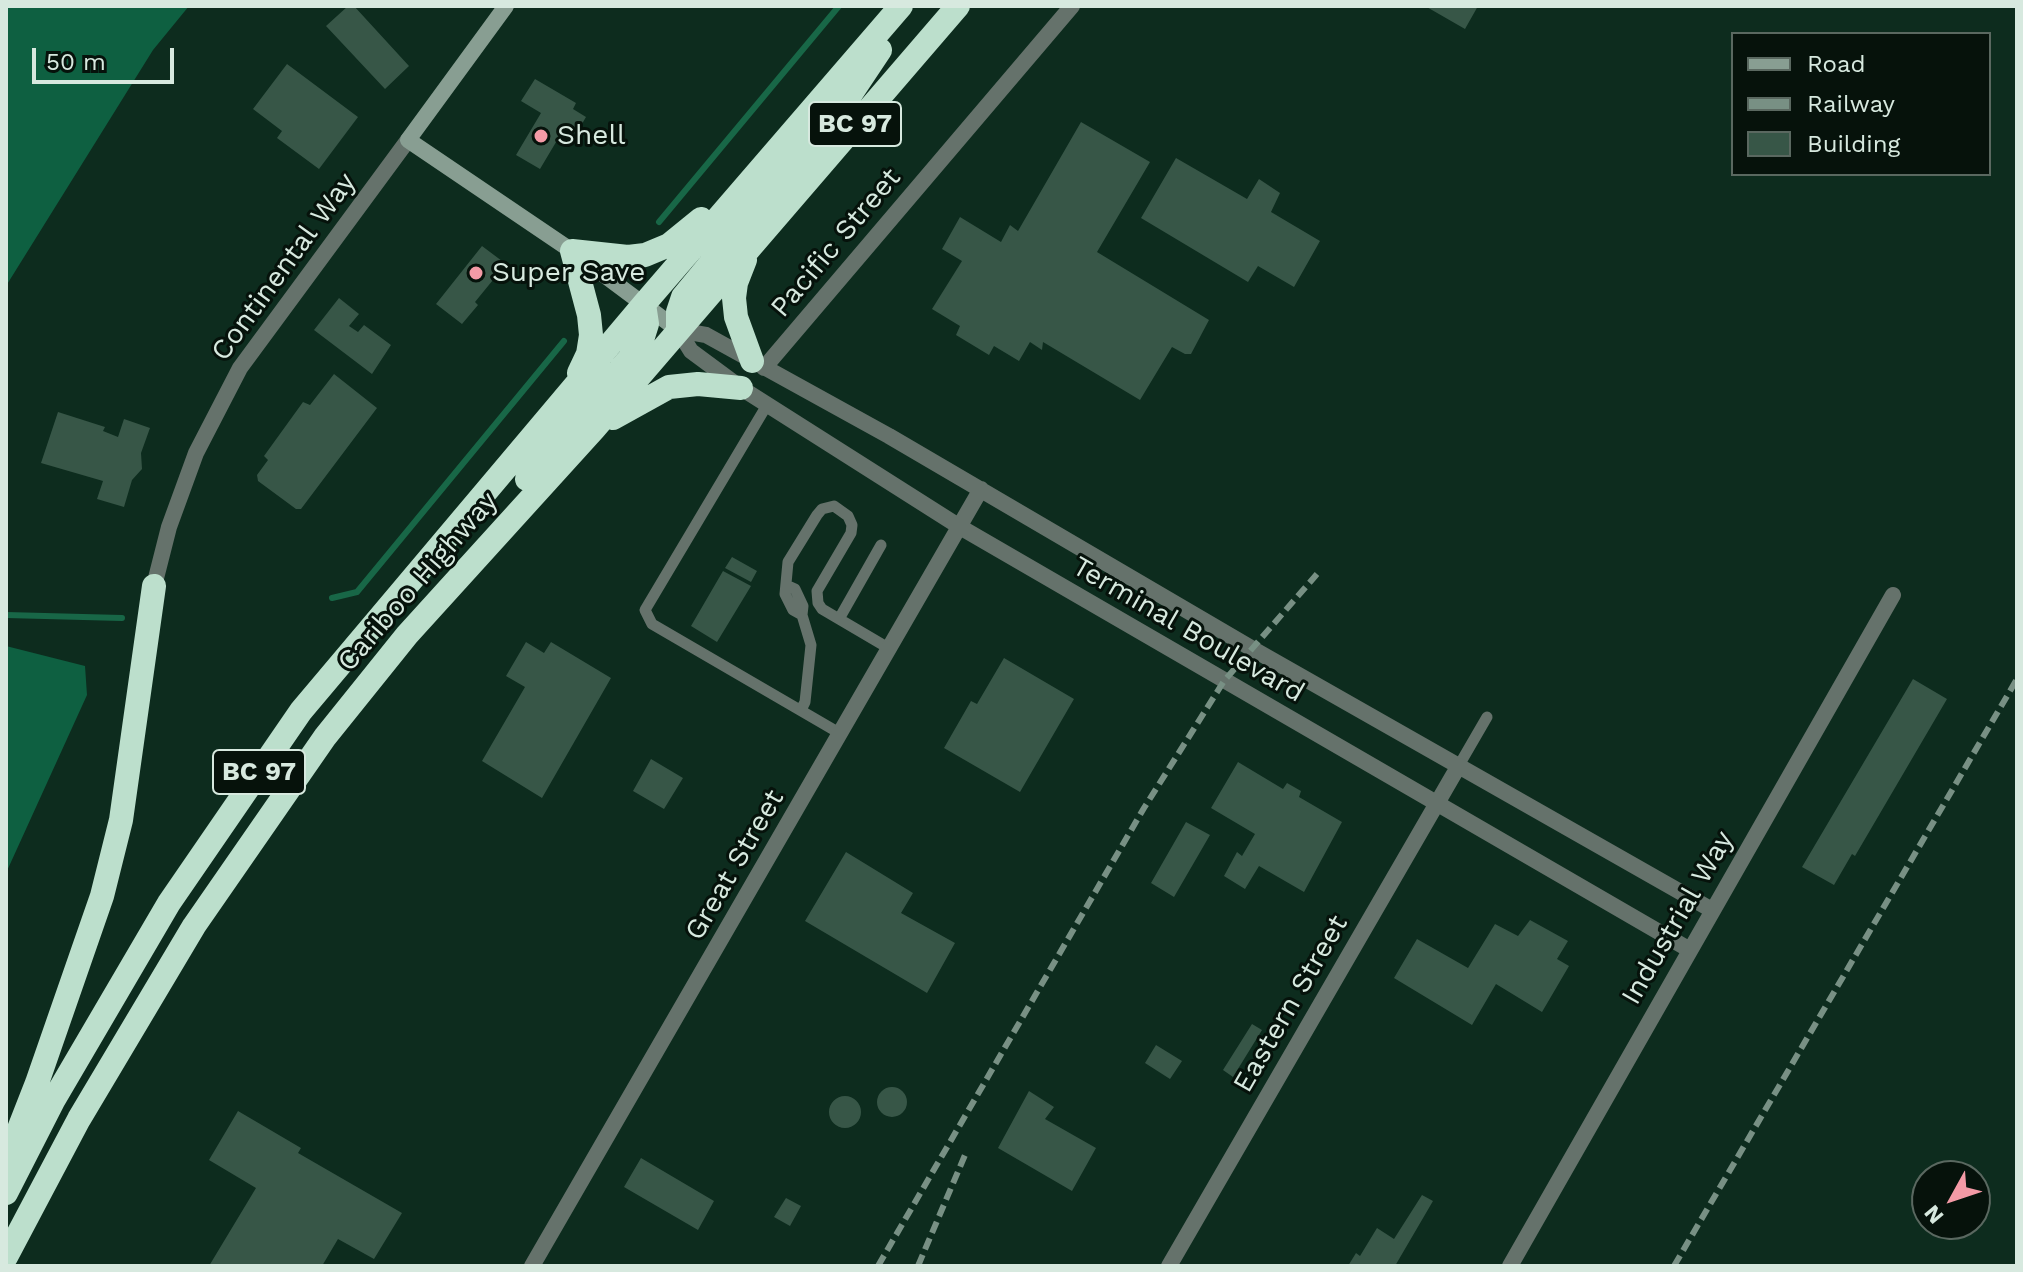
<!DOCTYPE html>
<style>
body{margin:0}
#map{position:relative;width:2023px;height:1272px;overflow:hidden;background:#0d2c1e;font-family:"Work Sans",sans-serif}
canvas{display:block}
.frame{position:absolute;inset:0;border:8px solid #d7e9df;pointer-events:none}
.legend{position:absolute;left:1731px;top:32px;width:260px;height:144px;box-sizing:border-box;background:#06120b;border:2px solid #5a6860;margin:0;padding:10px 14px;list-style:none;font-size:24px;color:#d7e9df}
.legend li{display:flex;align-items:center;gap:16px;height:40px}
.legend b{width:40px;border:2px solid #5a6860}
.north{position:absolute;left:1911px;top:1160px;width:80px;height:80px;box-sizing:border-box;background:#06120b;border:2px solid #5a6860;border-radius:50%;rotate:230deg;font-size:22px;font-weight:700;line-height:32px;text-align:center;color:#d7e9df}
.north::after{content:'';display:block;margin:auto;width:28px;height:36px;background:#f49aa6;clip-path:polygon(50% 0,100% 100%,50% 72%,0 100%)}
.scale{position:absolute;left:32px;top:48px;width:142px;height:36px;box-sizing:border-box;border:4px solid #d7e9df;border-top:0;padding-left:10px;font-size:24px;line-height:28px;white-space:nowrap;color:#d7e9df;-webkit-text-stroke:6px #06120b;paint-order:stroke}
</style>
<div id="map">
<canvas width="2023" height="1272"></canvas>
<div class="frame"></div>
<ul class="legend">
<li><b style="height:10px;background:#889e92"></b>Road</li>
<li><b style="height:10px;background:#789084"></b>Railway</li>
<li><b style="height:22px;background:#375647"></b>Building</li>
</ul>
<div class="north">N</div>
<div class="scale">50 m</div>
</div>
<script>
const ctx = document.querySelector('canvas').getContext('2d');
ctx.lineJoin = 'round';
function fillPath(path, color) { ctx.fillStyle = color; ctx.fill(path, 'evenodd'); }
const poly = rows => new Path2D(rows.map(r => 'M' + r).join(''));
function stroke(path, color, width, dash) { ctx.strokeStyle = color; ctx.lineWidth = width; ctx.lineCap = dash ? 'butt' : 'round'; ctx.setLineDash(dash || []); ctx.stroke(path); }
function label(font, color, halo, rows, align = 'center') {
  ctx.font = font + ' "Work Sans",sans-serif'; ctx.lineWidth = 6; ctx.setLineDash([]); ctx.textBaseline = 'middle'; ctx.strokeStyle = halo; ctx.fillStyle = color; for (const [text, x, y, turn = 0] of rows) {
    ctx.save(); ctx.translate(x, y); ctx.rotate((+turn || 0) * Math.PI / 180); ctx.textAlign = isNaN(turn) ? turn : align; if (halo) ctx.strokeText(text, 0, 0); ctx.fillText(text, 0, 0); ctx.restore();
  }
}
fillPath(poly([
 [6,6,189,6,153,50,6,286],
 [6,646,85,666,87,695,6,873]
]), '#0e6041');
stroke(poly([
 [659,222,839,6],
 [332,598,357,592,564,341],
 [6,615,122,618]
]), '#186747', 6);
fillPath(poly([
 [348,6,354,6,409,66,385,89,326,26],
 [1425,6,1478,6,1465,29],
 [287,64,358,117,319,169,277,138,282,131,253,109],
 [535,79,576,103,573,109,586,117,576,134,565,127,540,169,516,155,541,113,521,101],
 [1081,122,1150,162,1097,252,1209,320,1191,354,1185,354,1172,347,1140,400,1043,342,1042,350,1030,342,1019,361,994,346,989,355,956,335,960,326,932,309,962,261,942,249,960,217,1001,242,1010,225,1018,231],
 [1176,158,1247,199,1259,179,1280,193,1271,212,1320,241,1294,287,1258,266,1248,282,1141,218],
 [482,246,506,264,475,302,478,305,462,324,436,304],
 [339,298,359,314,349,326,358,332,364,325,391,345,372,374,314,330],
 [334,374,377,408,301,509,296,509,258,481,257,475,268,460,264,456,303,402,310,405],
 [58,412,105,427,103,431,118,437,124,419,150,428,141,453,142,469,132,480,124,507,97,499,103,481,41,463],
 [732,557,757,571,751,582,725,568],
 [723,571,751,586,717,642,691,626],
 [526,642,544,653,551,642,611,678,542,798,482,761,525,687,506,676],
 [1004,658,1074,699,1020,792,944,748,971,701,977,704],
 [1913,679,1947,699,1855,856,1852,854,1834,885,1802,867],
 [651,759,683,778,664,809,633,791],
 [1238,762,1283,789,1287,783,1301,791,1299,797,1342,822,1304,892,1259,866,1245,889,1224,876,1237,852,1242,856,1255,834,1211,808],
 [1186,822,1210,835,1174,897,1151,883],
 [846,852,913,893,901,913,955,943,927,993,805,921],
 [1530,920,1568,941,1557,959,1569,966,1542,1012,1496,984,1472,1025,1394,978,1417,939,1468,968,1495,924,1518,936],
 [1252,1024,1262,1030,1233,1077,1223,1070],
 [1156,1045,1182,1061,1170,1079,1145,1063],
 '877 1102a15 15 0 1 1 30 0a15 15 0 1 1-30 0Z',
 [1029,1091,1054,1107,1045,1119,1096,1148,1072,1191,998,1148],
 '829 1112a16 16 0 1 1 32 0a16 16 0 1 1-32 0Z',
 [238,1111,301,1148,298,1153,402,1213,374,1259,338,1239,322,1266,209,1266,256,1188,209,1160],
 [641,1158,714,1201,698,1230,624,1187],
 [1422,1195,1433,1201,1395,1266,1348,1266,1356,1253,1360,1256,1377,1228,1394,1239],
 [786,1198,801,1206,790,1226,774,1217]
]), '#375647');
stroke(poly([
 [767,405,645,610,652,624,841,734],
 [786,585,795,589,803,606,802,615,811,645,805,702,801,710],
 [802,615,793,610,785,594,788,562,817,515,822,509,834,506,848,516,852,525,851,533,817,591,818,603,822,609,890,649],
 [839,619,881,545],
 [1458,767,1487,717]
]), '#65726b', 11);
stroke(poly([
 [678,330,691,351,741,388,960,527,1690,950],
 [678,330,706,335,889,436,1251,648,1712,910],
 [764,368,1072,6],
 [154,586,169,527,196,453,240,368,408,140],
 [532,1266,981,489],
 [1169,1266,1458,767],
 [1510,1266,1893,595]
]), '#65726b', 16);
stroke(poly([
 [506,6,408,140,572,251,678,330]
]), '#889e92', 16);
stroke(poly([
 [745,260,736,283,734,298,736,317,752,361],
 [678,330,678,312,683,297,850,95,880,50],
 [579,373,588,354,591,335,589,315,572,251,628,257,645,255,669,245,701,219],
 [613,418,669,387,698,384,741,388],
 [527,479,630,358,642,340,647,324,644,304],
 [6,1162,37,1083,102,896,121,820,154,586],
 [6,1193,53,1101,169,903,301,711,644,304,901,6],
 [6,1257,79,1119,194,926,325,737,407,635,594,429,958,6]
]), '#bcdfcc', 24);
stroke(poly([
 [878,1266,1144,808,1224,681,1317,574],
 [918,1266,965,1155],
 [1674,1266,2017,679]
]), '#789084', 6, [12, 6]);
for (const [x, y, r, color] of [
 [541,136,8,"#f49aa6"],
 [476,273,8,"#f49aa6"]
]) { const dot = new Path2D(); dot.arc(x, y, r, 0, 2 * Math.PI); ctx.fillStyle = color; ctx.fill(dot); stroke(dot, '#06120b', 3); }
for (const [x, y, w] of [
 [855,124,92],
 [259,772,92]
]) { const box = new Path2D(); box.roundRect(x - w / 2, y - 22, w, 44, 6); ctx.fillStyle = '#06120b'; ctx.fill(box); stroke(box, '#d7e9df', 2); }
label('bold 26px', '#d7e9df', null, [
 ["BC 97",855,124],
 ["BC 97",259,772]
]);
label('28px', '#d7e9df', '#06120b', [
 ["Shell",557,136],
 ["Super Save",492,273]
], 'left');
label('28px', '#d7e9df', '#06120b', [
 ["Pacific Street",836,243,-50],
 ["Continental Way",284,267,-54],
 ["Cariboo Highway",418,582,-49],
 ["Terminal Boulevard",1188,630,30],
 ["Great Street",735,865,-60],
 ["Industrial Way",1678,918,-60],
 ["Eastern Street",1291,1004,-60]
]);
</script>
